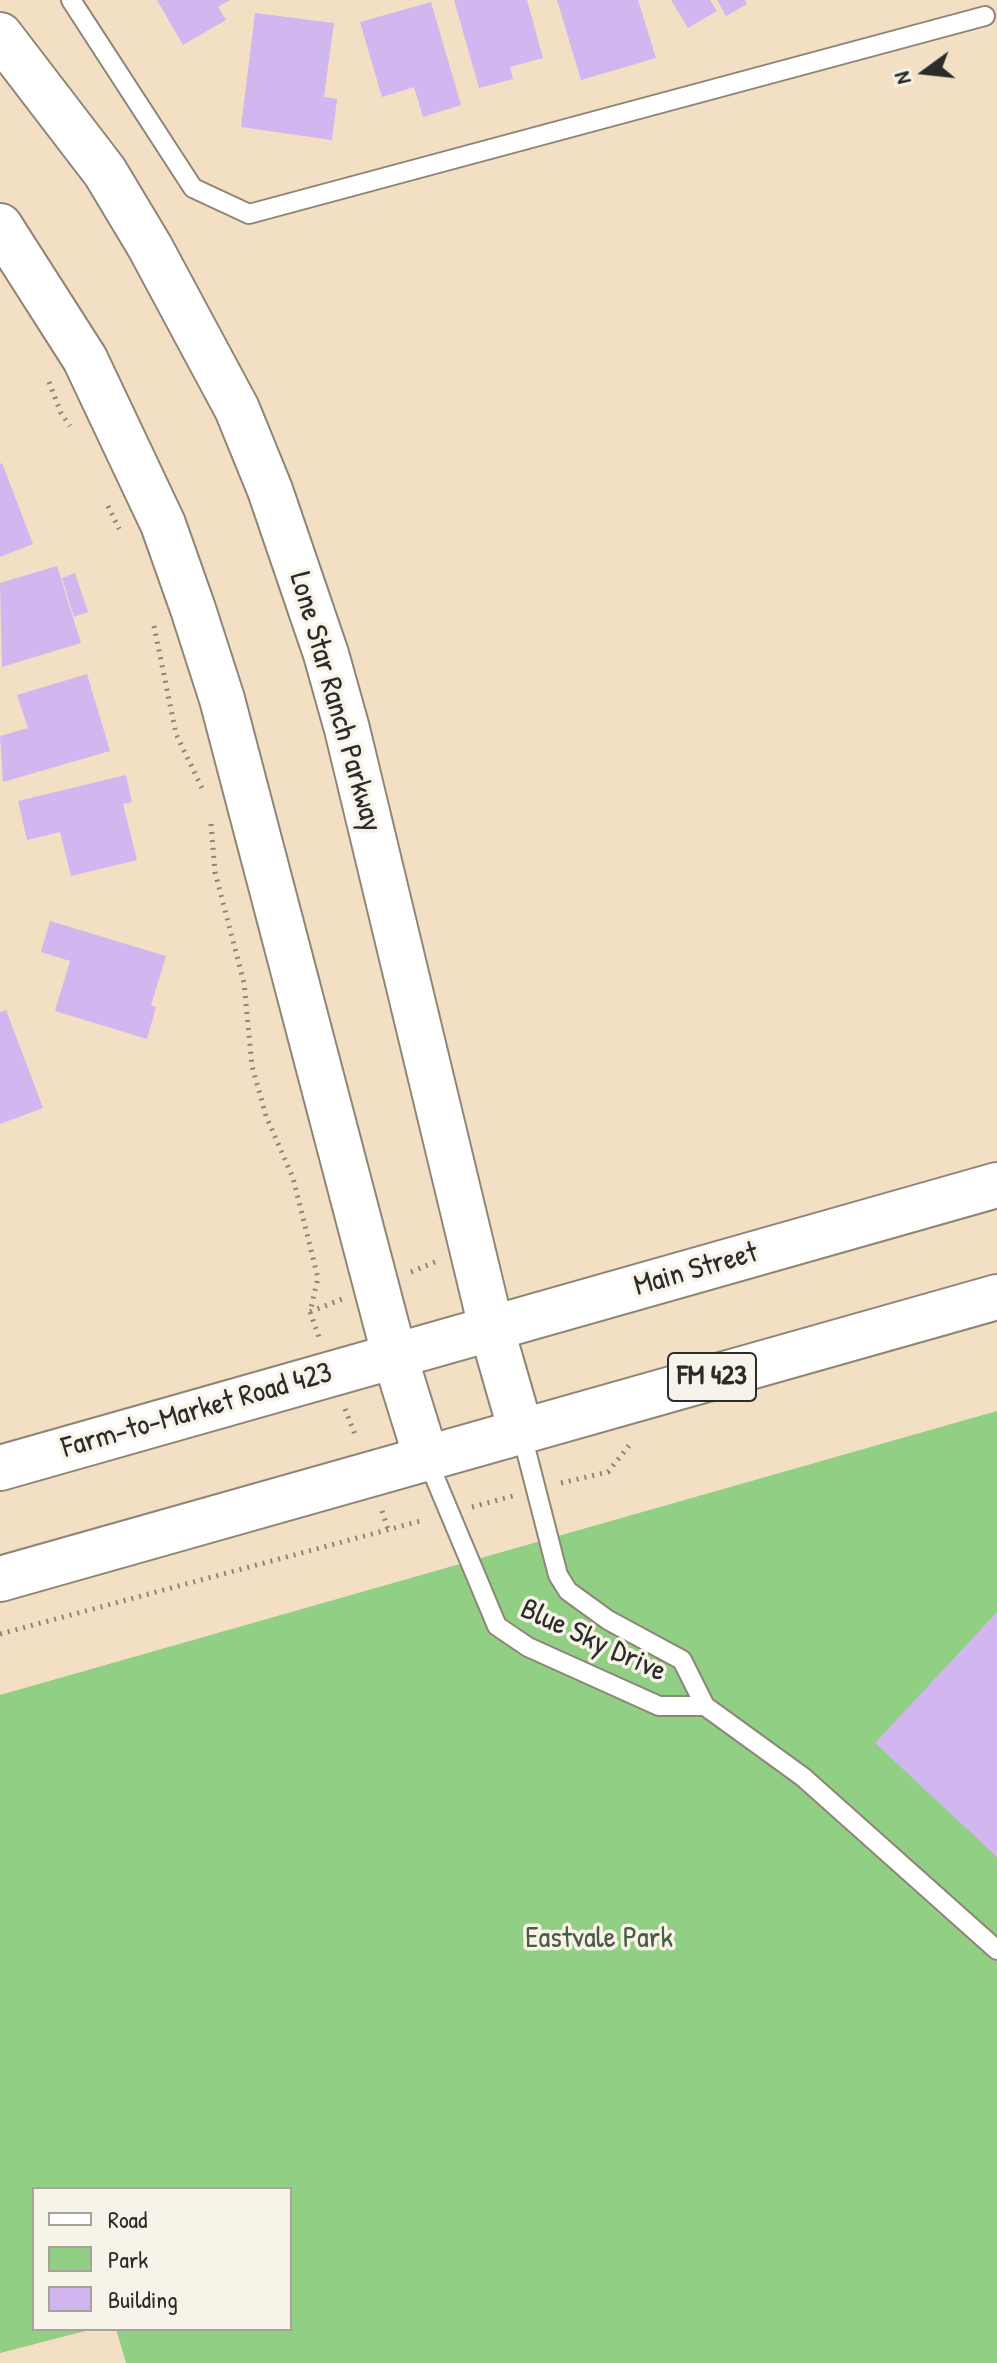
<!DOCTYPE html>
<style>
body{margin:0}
#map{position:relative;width:997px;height:2363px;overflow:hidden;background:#f3dfc3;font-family:"Patrick Hand",sans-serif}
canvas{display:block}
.legend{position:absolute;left:32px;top:2187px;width:260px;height:144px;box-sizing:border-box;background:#f7f3e8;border:2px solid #a5a39c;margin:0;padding:10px 14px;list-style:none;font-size:24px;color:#2b2b2b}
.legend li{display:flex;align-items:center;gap:16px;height:40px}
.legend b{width:40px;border:2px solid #a5a39c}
.north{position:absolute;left:885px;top:32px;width:80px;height:80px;-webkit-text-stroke:6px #f7f3e8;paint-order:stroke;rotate:255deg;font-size:22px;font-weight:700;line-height:32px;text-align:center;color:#2b2b2b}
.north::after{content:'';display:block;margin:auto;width:28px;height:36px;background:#2b2b2b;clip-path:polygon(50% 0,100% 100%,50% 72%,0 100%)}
</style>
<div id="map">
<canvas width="997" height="2363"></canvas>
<ul class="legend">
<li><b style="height:10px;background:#fff"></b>Road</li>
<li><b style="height:22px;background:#91cf84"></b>Park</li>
<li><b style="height:22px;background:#d1b6ef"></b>Building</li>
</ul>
<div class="north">N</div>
</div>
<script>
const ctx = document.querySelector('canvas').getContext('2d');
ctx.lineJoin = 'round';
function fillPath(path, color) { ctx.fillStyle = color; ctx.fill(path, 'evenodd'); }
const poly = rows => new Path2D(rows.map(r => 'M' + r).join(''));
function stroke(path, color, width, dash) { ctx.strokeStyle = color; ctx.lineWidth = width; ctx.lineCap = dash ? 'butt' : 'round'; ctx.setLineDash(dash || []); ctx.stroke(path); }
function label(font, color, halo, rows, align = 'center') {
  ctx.font = font + ' "Patrick Hand",sans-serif'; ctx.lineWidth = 7; ctx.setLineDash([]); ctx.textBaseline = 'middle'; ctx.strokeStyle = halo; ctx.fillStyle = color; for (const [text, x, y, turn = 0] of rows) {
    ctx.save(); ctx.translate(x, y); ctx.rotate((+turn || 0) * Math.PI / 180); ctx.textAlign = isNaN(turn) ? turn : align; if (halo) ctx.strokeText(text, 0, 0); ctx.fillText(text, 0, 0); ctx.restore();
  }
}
fillPath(poly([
 [997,1411,997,2363,126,2363,116,2329,290,2329,290,2189,34,2189,34,2329,93,2329,0,2353,0,1695]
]), '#91cf84');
fillPath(poly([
 [157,0,230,0,218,7,226,20,183,45],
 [454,0,527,0,543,58,510,67,513,79,479,88],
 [557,0,638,0,656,58,581,80],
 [671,0,710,0,717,11,688,28],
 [717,0,745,0,747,4,726,16],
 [431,2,461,105,423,117,414,87,382,97,360,22],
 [255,13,334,23,324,97,337,99,332,140,241,127],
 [2,463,33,544,0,557,0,464],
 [57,566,81,643,2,667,0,583],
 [75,573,88,612,74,617,62,578],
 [87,674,110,751,3,782,0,736,28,728,17,695],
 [126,775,132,802,123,804,137,860,71,876,60,832,27,840,18,801],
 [50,921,166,956,151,1005,156,1007,147,1039,55,1011,70,961,41,952],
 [6,1010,43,1108,0,1124,0,1012],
 [997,1612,997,1857,875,1743]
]), '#d1b6ef');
const service = poly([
 [71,0,193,188,249,214,985,16],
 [521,1431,558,1575,568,1591,608,1620,682,1660,705,1706,803,1777,997,1950],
 [427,1459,497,1626,528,1647,659,1706,705,1706]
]);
const secondary = poly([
 [0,35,105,172,150,247,237,409,270,490,326,654,347,729,491,1327,521,1431],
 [0,226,85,359,163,524,193,609,222,699,394,1354,426,1457]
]);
const primary = poly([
 [0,1468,997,1185],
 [0,1579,997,1297]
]);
stroke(service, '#8f8577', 22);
stroke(secondary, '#8f8577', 48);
stroke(primary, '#8f8577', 48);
stroke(poly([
 [49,382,61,413,70,426],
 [108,506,119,529],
 [154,626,176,734,202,788],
 [211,824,215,872,244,983,252,1066,266,1116,293,1178,318,1278,310,1312,342,1299],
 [411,1272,435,1262],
 [310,1312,320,1340],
 [345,1409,356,1437],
 [561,1483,608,1472,631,1443],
 [472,1507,513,1496],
 [382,1511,388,1529],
 [0,1634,424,1520]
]), '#8f8577', 5, [2, 6]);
stroke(service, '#fff', 18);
stroke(secondary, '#fff', 44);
stroke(primary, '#fff', 44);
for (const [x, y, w] of [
 [712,1377,88]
]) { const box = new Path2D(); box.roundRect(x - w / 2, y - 24, w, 48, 6); ctx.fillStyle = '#f7f3e8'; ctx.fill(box); stroke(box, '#2b2b2b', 2); }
label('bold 28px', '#2b2b2b', null, [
 ["FM 423",712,1377]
]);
label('30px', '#2b2b2b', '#f7f3e8', [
 ["Lone Star Ranch Parkway",335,702,74],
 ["Main Street",696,1270,-16],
 ["Farm-to-Market Road 423",197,1411,-16],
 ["Blue Sky Drive",593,1641,25]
]);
label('30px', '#4a5c46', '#f7f3e8', [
 ["Eastvale Park",599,1939]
]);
</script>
